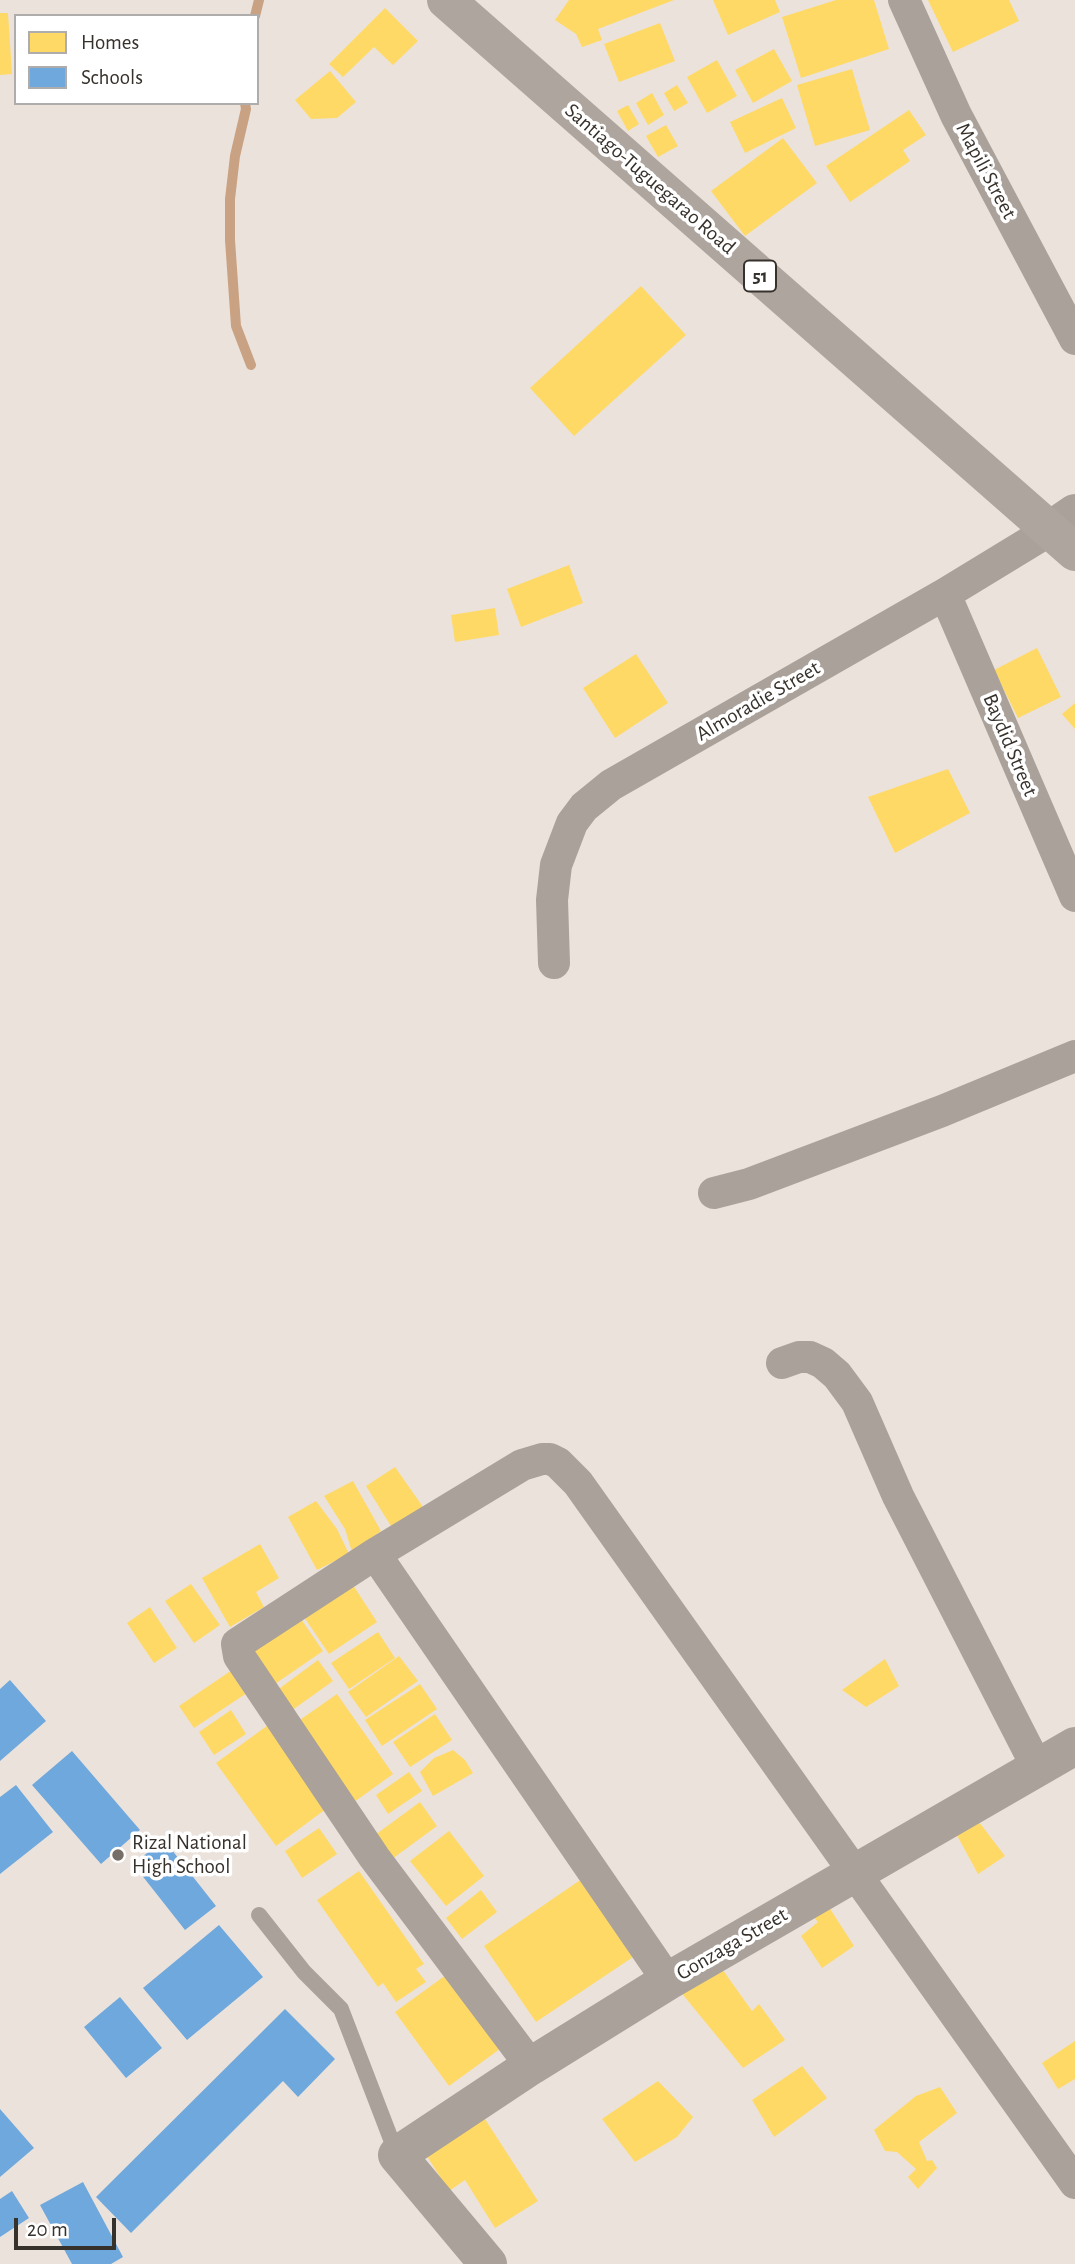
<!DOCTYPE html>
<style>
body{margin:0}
#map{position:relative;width:1075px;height:2264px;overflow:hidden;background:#ebe2db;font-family:"Alegreya Sans",sans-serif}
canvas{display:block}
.legend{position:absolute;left:14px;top:14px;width:245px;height:91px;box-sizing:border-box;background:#fff;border:2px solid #afadab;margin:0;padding:9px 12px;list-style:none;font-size:21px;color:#37312c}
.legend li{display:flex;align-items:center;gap:14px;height:35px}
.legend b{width:35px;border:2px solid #afadab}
.scale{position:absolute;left:14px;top:2218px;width:102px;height:32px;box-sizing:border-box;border:4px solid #37312c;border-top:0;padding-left:9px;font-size:21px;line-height:24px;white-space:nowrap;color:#37312c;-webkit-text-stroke:5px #fff;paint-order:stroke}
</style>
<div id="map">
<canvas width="1075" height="2264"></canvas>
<ul class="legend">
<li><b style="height:19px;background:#ffd966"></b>Homes</li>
<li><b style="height:19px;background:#6fa8dc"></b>Schools</li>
</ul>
<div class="scale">20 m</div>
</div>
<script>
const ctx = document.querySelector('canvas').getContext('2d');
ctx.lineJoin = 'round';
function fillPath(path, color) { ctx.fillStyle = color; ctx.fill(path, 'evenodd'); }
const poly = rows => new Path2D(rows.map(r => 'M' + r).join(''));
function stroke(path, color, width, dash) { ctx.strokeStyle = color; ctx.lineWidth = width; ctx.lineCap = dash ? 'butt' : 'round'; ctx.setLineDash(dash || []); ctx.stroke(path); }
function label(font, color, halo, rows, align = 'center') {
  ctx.font = font + ' "Alegreya Sans",sans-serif'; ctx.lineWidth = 7; ctx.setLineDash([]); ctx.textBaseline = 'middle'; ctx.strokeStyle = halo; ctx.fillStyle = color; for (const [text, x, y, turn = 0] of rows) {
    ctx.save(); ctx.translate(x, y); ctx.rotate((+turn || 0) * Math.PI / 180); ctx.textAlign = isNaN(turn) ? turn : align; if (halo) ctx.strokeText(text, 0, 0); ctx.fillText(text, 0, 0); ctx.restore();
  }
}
fillPath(poly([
 [569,0,674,0,598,29,602,40,582,47,576,34,555,20],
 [713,0,775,0,780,12,728,35],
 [836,0,874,0,889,49,801,78,782,17],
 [928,0,1009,0,1019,21,953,52],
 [385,8,418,41,393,65,374,47,343,77,329,64],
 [0,13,8,13,12,74,0,75],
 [660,23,675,61,619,82,604,44],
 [774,49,792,81,753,103,735,70],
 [717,60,737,96,707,113,687,77],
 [852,69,870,130,815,146,797,85],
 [330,71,356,102,337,118,311,119,295,100],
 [677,85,688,103,674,111,664,93],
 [652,93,664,115,648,125,636,103],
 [782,98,796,128,745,153,730,122],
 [628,105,639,124,628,131,617,111],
 [909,110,926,135,903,150,910,161,850,202,826,166],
 [666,125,678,146,658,157,646,136],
 [783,138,817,183,745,236,711,191],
 [641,286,686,335,574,436,530,388],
 [569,565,583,603,521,627,507,589],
 [495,608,499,635,455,642,451,615],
 [1037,648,1061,697,1018,718,994,670],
 [636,654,668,703,615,738,583,688],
 [1075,703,1075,729,1062,714],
 [948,769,970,813,895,853,868,797],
 [395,1467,423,1507,391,1526,366,1486],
 [353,1481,381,1531,352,1552,345,1529,324,1496],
 [316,1501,337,1529,349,1554,317,1570,288,1517],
 [260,1544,279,1578,256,1592,264,1607,230,1627,202,1578],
 [191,1584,220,1625,194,1643,165,1601],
 [353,1585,377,1622,329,1654,304,1617],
 [150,1607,177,1648,154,1663,127,1623],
 [301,1619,323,1651,272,1686,250,1653],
 [378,1632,395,1658,349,1689,331,1663],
 [399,1656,418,1681,366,1717,348,1692],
 [885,1659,899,1686,866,1707,842,1690],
 [318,1660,333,1681,291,1711,276,1691],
 [235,1668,250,1691,194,1728,179,1706],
 [420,1684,437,1709,382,1746,365,1720],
 [337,1694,393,1774,350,1805,294,1724],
 [231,1710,246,1734,214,1755,199,1732],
 [435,1714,452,1740,410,1767,393,1742],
 [275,1720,334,1803,276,1846,216,1763],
 [453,1750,465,1760,473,1773,433,1796,420,1772,434,1758],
 [409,1772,422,1791,388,1814,376,1795],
 [420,1802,437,1826,392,1859,375,1835],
 [976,1818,1005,1856,978,1874,953,1828],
 [319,1828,337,1854,302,1878,285,1851],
 [449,1831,484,1876,446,1906,410,1861],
 [359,1871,424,1964,416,1969,426,1982,396,2002,383,1983,378,1987,317,1900],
 [589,1874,642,1951,536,2022,484,1946],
 [481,1890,497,1912,462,1939,446,1918],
 [827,1904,854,1946,822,1968,801,1936,818,1922,812,1915],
 [720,1966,752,2011,759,2004,785,2040,743,2068,679,1990],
 [450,1972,504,2046,449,2086,395,2012],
 [1075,2041,1075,2079,1058,2089,1042,2063],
 [802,2066,827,2098,774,2137,752,2100],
 [658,2081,693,2117,677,2137,635,2162,602,2119],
 [940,2087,957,2113,919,2142,927,2161,932,2160,937,2168,918,2189,908,2177,916,2169,897,2152,885,2151,874,2130,916,2096],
 [483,2116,538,2201,495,2228,465,2180,449,2191,425,2153]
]), '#ffd966');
fillPath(poly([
 [10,1680,46,1721,0,1761,0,1689],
 [72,1751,140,1830,101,1864,32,1785],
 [16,1785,53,1832,0,1874,0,1797],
 [164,1840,216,1906,185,1930,133,1864],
 [219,1925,263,1977,187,2040,143,1988],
 [120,1997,162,2048,126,2078,84,2027],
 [285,2009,335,2059,298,2097,283,2081,131,2233,96,2197],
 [0,2109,34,2148,0,2177],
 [83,2182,123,2257,111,2264,72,2264,40,2205],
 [12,2191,29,2218,0,2237,0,2199]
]), '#6fa8dc');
stroke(poly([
 [255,16,259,0],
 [245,103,246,109,235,156,230,199,230,240,236,326,251,365]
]), '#c8a282', 10);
stroke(poly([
 [259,1915,304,1972,341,2009,397,2155]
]), '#aaa19a', 16);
stroke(poly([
 [904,0,956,115,1075,339],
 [945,594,1075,896],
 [554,963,552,900,556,865,572,823,584,807,611,785,945,594,1050,530],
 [714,1193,749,1184,942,1111,1075,1056],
 [782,1363,799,1357,810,1357,823,1363,837,1375,857,1402,898,1496,1037,1767],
 [375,1554,668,1981],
 [531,2066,374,1857,239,1656,237,1644,375,1554,522,1465,542,1459,550,1459,558,1463,578,1483,1075,2183]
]), '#aaa19a', 32);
stroke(poly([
 [1050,530,1075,513],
 [488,2264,397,2155,531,2066,668,1981,1075,1746]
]), '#aaa19a', 38);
stroke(poly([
 [446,0,1075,552]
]), '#aea59e', 38);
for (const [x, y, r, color] of [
 [118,1855,7,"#766f69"]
]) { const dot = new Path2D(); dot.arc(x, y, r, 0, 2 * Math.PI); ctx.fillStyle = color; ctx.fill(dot); stroke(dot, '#fff', 2.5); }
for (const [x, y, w] of [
 [760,276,32]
]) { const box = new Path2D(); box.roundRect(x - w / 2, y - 15.5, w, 31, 5); ctx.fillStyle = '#fff'; ctx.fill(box); stroke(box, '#37312c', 2); }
label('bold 19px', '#37312c', null, [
 ["51",760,276]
]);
label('21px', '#37312c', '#fff', [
 ["Mapili Street",986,171,62],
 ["Santiago-Tuguegarao Road",650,179,41],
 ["Almoradie Street",758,701,-30],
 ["Baydid Street",1010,745,67],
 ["Gonzaga Street",732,1944,-30]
]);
label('21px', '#37312c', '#fff', [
 ["Rizal National",132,1843],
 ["High School",132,1867]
], 'left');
</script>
